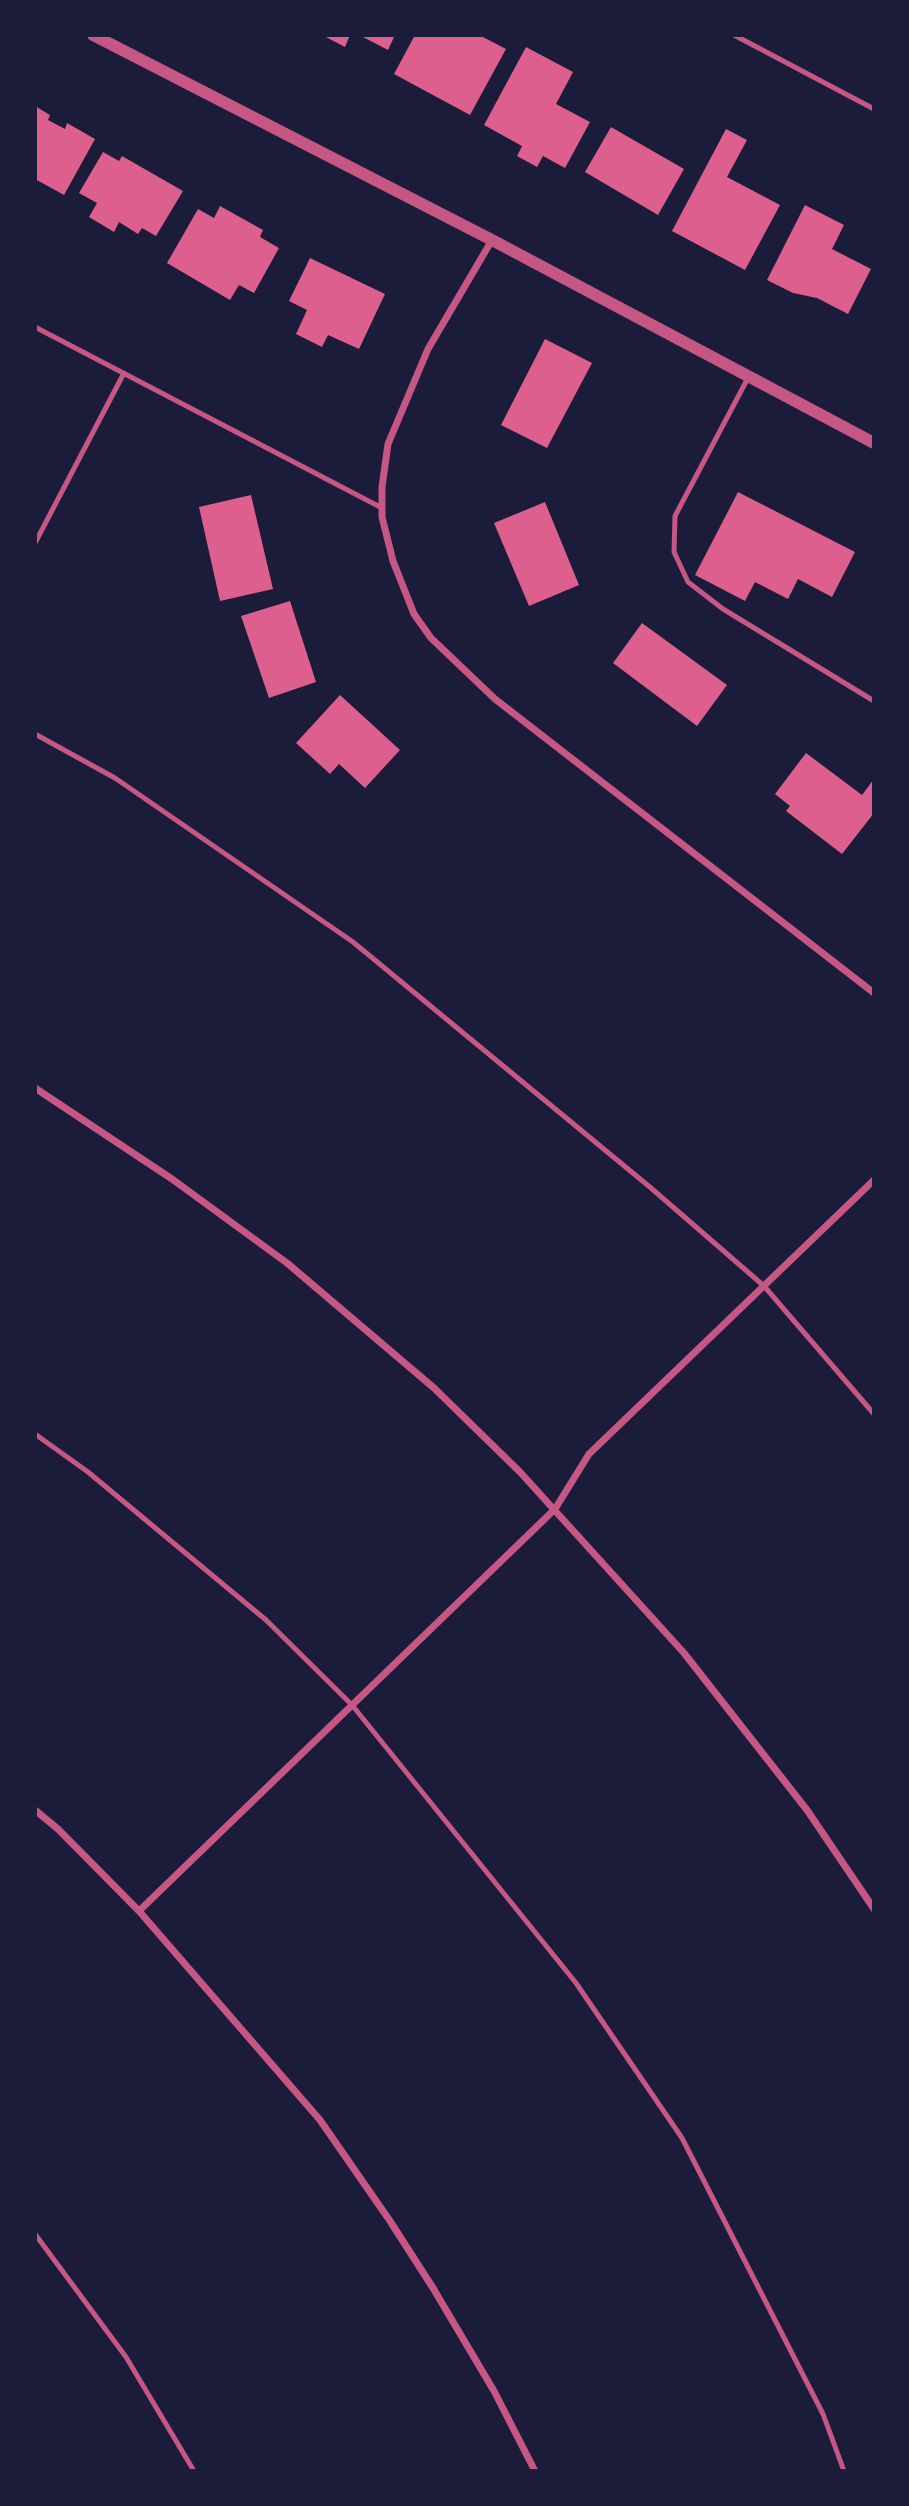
<!DOCTYPE html>
<style>
body{margin:0}
#map{position:relative;width:909px;height:2506px;overflow:hidden;background:#1b1b3a;font-family:"Alegreya Sans",sans-serif}
canvas{display:block}
.frame{position:absolute;inset:0;border:37px solid #1b1b3a;pointer-events:none}
</style>
<div id="map">
<canvas width="909" height="2506"></canvas>
<div class="frame"></div>
</div>
<script>
const ctx = document.querySelector('canvas').getContext('2d');
ctx.lineJoin = 'round';
function fillPath(path, color) { ctx.fillStyle = color; ctx.fill(path, 'evenodd'); }
const poly = rows => new Path2D(rows.map(r => 'M' + r).join(''));
function stroke(path, color, width, dash) { ctx.strokeStyle = color; ctx.lineWidth = width; ctx.lineCap = dash ? 'butt' : 'round'; ctx.setLineDash(dash || []); ctx.stroke(path); }
fillPath(poly([
 [322,35,350,35,345,47],
 [359,35,395,35,388,50],
 [415,35,479,35,506,49,470,115,394,74],
 [526,47,573,72,556,104,590,122,565,168,543,156,537,167,517,156,522,146,484,125],
 [35,106,50,115,48,120,65,129,67,123,95,139,64,195,35,179],
 [611,127,684,169,658,215,585,172],
 [726,129,747,140,727,177,780,205,745,270,672,231],
 [103,152,119,161,122,156,183,191,156,236,142,228,138,234,119,222,114,232,89,217,97,203,79,193],
 [805,205,844,225,832,249,871,269,848,314,817,298,793,293,767,280],
 [220,206,263,230,260,237,279,248,254,293,239,285,230,300,167,263,198,209,214,218],
 [310,258,385,294,359,349,328,335,322,347,296,334,307,310,289,301],
 [545,339,592,363,547,448,501,425],
 [738,492,855,552,832,597,798,579,788,599,755,582,745,601,695,575],
 [251,495,273,589,220,601,199,507],
 [545,502,579,585,529,606,494,523],
 [290,601,316,682,269,698,241,616],
 [642,623,727,685,697,726,613,663],
 [340,695,400,750,365,788,339,764,330,774,296,743],
 [806,753,862,795,874,779,874,813,842,854,786,811,790,806,775,794]
]), '#dd5f8e');
stroke(poly([
 [734,35,874,109],
 [35,327,382,508],
 [749,376,675,516,674,552,688,582,723,609,874,701],
 [35,543,124,373],
 [35,734,115,778,353,942,651,1188,764,1286,874,1414],
 [35,1434,88,1472,266,1620,352,1705,576,1983,682,2138,823,2414,844,2471],
 [35,2234,126,2357,194,2471]
]), '#c65784', 5);
stroke(poly([
 [492,240,428,349,388,444,382,487,382,517,393,561,414,614,431,638,495,699,874,993],
 [35,1088,172,1179,287,1263,434,1388,520,1472,684,1653,807,1810,874,1909],
 [35,1810,58,1829,139,1911,320,2120,390,2221,433,2288,494,2391,535,2471],
 [139,1911,555,1509,589,1454,874,1180]
]), '#c65784', 7);
stroke(poly([
 [93,35,492,240,874,443]
]), '#c65784', 12);
</script>
